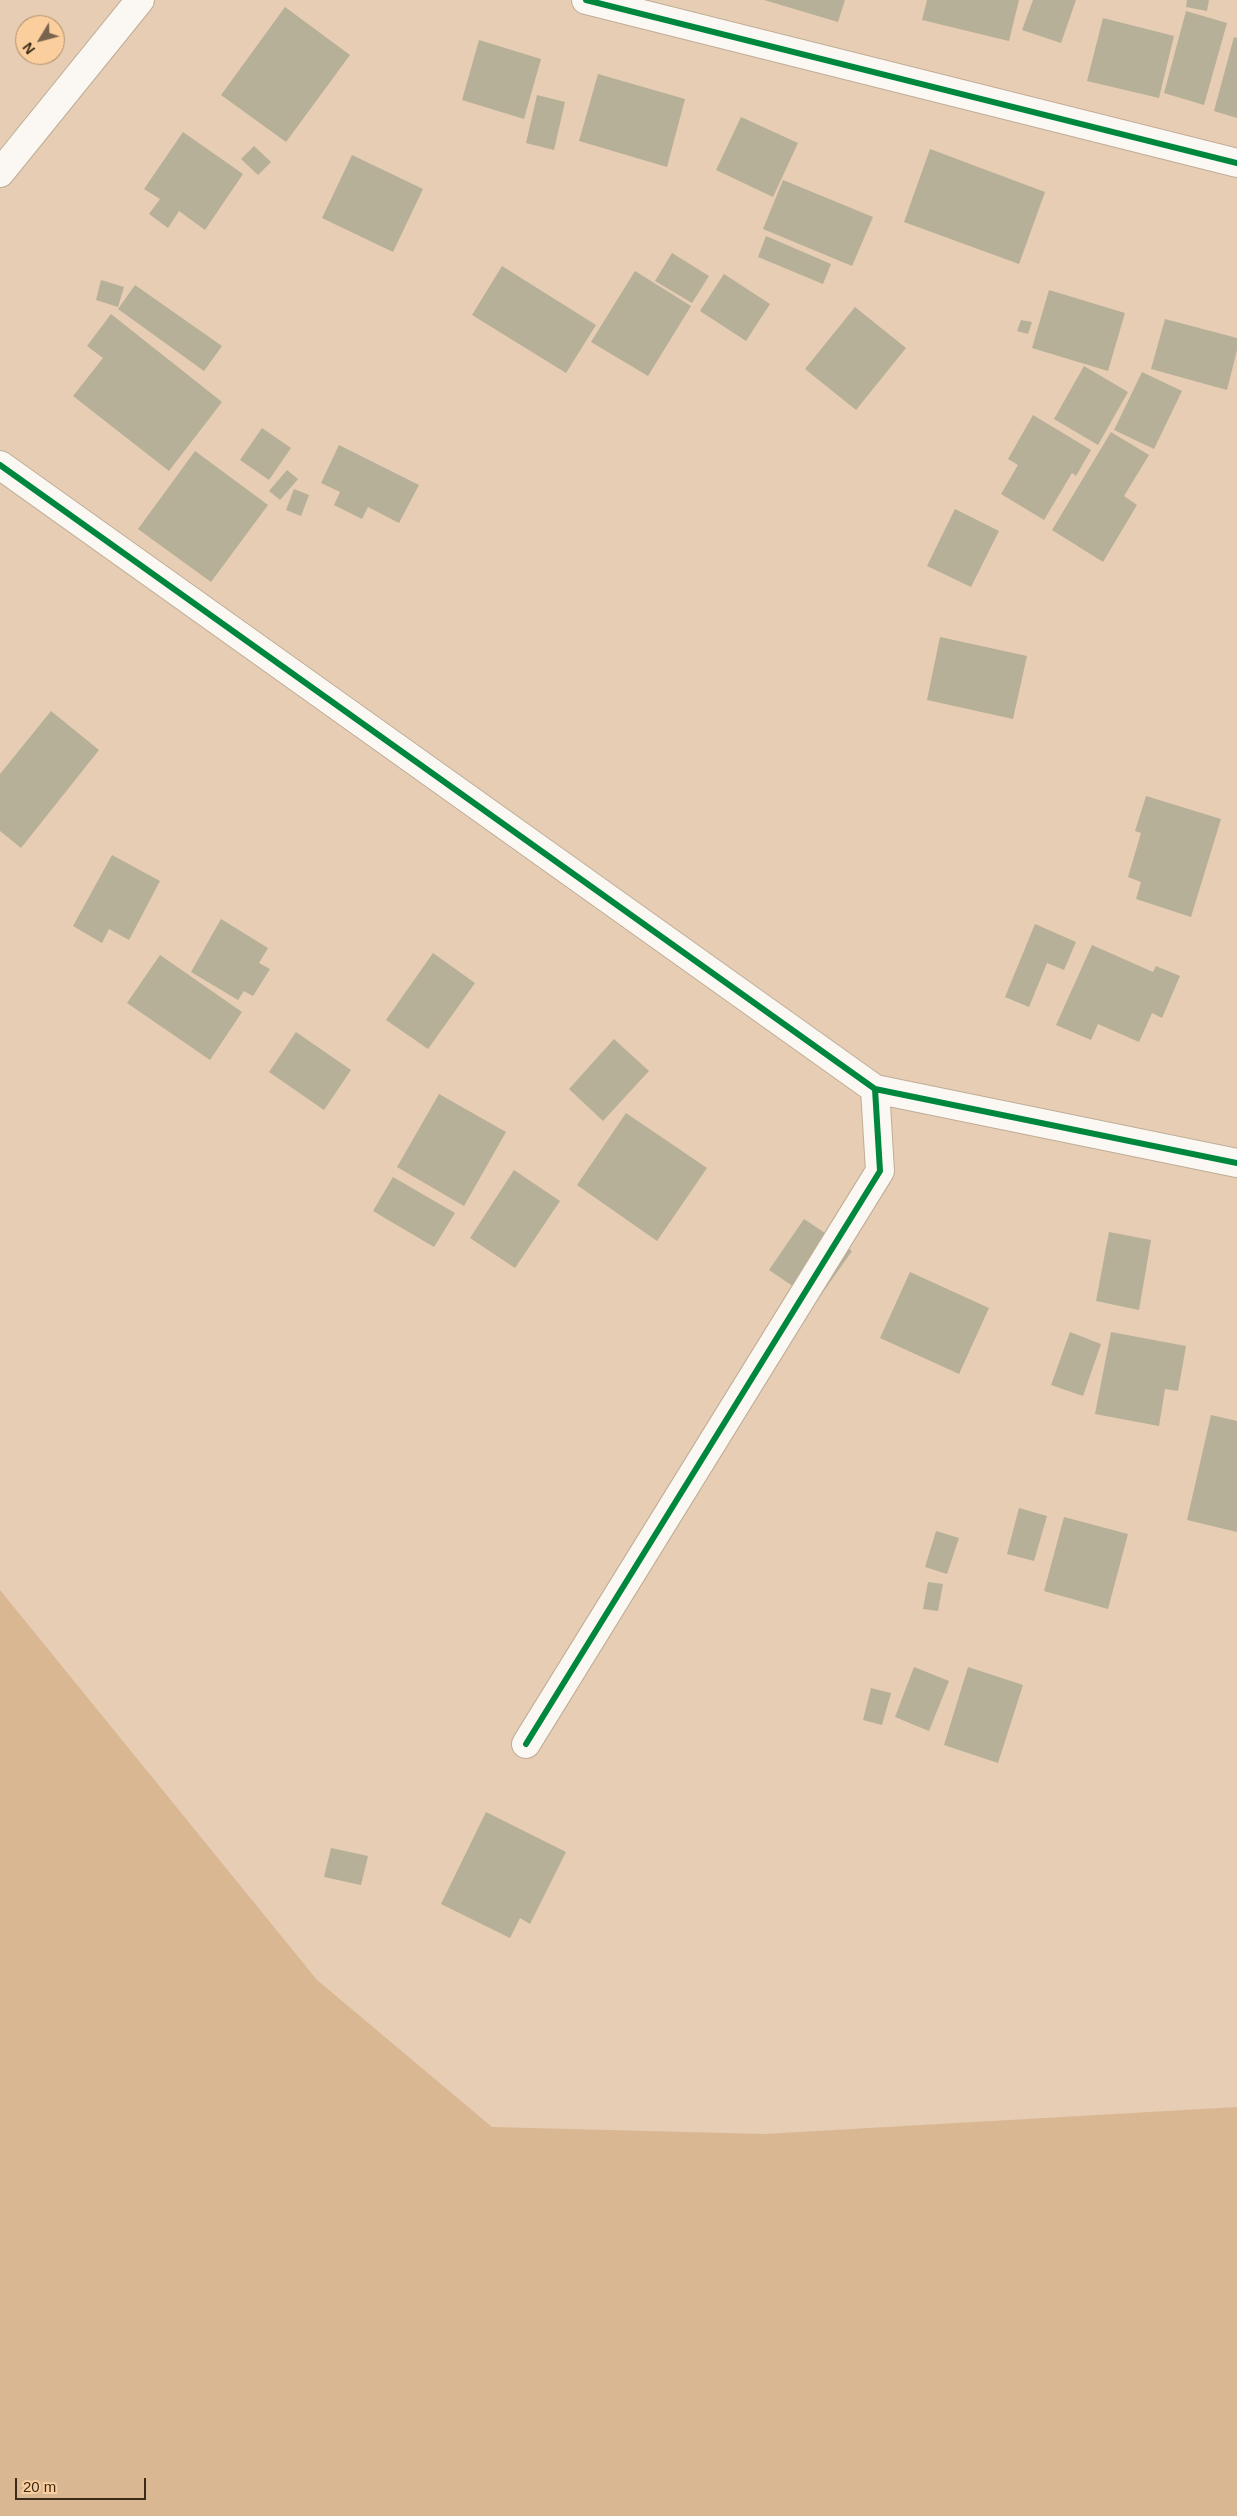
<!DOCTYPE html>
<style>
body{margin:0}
#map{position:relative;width:1237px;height:2516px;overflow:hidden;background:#e6cdb3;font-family:Arial,sans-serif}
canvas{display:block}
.north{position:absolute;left:15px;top:15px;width:50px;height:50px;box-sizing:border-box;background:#fbce9e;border:1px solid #ae8c68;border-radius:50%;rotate:233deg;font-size:14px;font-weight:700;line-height:20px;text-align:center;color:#3b2a17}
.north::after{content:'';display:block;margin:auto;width:18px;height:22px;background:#77634e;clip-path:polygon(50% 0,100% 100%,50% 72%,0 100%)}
.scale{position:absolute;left:15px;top:2478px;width:131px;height:22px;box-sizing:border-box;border:2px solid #3b2a17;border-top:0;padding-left:6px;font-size:15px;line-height:18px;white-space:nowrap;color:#3b2a17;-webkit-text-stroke:4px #fbce9e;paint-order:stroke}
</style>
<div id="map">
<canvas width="1237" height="2516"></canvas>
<div class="north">N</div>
<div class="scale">20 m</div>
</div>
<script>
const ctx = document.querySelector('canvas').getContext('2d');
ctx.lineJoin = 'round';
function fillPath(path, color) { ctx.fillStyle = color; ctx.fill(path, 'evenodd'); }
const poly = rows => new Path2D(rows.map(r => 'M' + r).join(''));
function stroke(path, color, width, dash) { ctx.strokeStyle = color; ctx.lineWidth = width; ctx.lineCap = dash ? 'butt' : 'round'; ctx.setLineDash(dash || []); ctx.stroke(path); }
fillPath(poly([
 [0,1590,317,1980,492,2127,764,2134,1237,2107,1237,2516,0,2516]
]), '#d9b793');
fillPath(poly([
 [764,0,845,0,838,22],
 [927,0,1019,0,1009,41,922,20],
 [1033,0,1076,0,1061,43,1022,30],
 [1187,0,1209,0,1207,11,1186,7],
 [285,7,350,55,286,142,221,95],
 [1186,11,1227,23,1204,105,1164,93],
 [1103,18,1174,36,1159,98,1087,81],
 [1234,37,1237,38,1237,118,1214,111],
 [479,40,541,59,524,119,462,100],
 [598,74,685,99,667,167,579,141],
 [537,95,565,102,554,150,526,143],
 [741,117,798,143,773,197,716,170],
 [183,132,243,174,205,230,179,211,168,228,149,214,160,199,144,189],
 [254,146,271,162,258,175,241,159],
 [930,149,1045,192,1019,264,904,222],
 [352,155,423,189,393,252,322,218],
 [783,180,873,217,852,266,763,229],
 [766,236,831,264,823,284,758,257],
 [672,253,709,276,692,303,655,281],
 [502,266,596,325,566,373,472,315],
 [635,271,691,306,648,376,591,342],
 [724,274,770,304,746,341,700,311],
 [101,280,124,287,118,307,96,300],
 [135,285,222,346,204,371,118,309],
 [1049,290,1125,313,1108,371,1032,348],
 [855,307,906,348,856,410,805,369],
 [111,314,222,402,169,471,73,396,103,358,87,346],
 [1165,319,1237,338,1237,350,1227,390,1151,369],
 [1021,320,1032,322,1028,334,1017,331],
 [1084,366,1128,392,1098,445,1054,419],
 [1142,372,1182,391,1154,449,1114,430],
 [1033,415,1091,450,1076,476,1072,473,1044,520,1001,494,1018,465,1008,459],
 [262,428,291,448,269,480,240,460],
 [1111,432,1149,455,1124,496,1137,505,1103,562,1052,530],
 [339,445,419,485,399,523,368,507,362,519,334,505,340,492,321,483],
 [195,451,268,505,211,582,138,529],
 [287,470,298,479,280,500,269,491],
 [294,489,309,495,301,516,286,510],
 [955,509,999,531,971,587,927,566],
 [940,637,1027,656,1013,719,927,700],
 [51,711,99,750,21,848,0,831,0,774],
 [1146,796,1221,819,1191,917,1136,899,1141,882,1128,877,1141,833,1135,831],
 [112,855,160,881,129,940,109,929,102,943,73,926],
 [221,919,268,948,259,963,270,969,253,996,244,991,238,1000,191,972],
 [1035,924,1076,942,1064,970,1047,963,1029,1007,1005,997],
 [1092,945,1153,972,1156,966,1180,976,1162,1018,1152,1013,1139,1042,1098,1024,1091,1040,1056,1025],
 [433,953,475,983,428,1049,386,1020],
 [160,955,242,1012,210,1060,127,1003],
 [296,1032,351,1070,324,1110,269,1072],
 [614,1039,649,1071,603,1121,569,1089],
 [439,1094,506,1132,464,1206,397,1167],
 [626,1113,707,1168,657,1241,577,1185],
 [514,1170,560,1201,515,1268,470,1238],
 [393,1177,455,1213,434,1247,373,1211],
 [804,1219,852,1251,816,1302,769,1270],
 [1109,1232,1151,1240,1139,1310,1096,1301],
 [910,1272,989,1308,959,1374,880,1338],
 [1070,1332,1101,1344,1083,1396,1051,1385],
 [1111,1332,1186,1346,1178,1391,1165,1389,1159,1426,1095,1414],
 [1211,1415,1237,1421,1237,1532,1187,1520],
 [1019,1508,1047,1516,1034,1561,1007,1554],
 [1064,1517,1128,1534,1108,1609,1044,1591],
 [936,1531,959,1538,947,1574,925,1567],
 [928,1582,943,1584,938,1611,923,1609],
 [914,1667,949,1681,929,1731,895,1717],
 [968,1667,1023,1685,998,1763,944,1745],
 [871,1688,891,1693,882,1725,863,1720],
 [486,1812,566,1852,530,1924,520,1918,510,1938,441,1904],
 [331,1848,368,1856,361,1885,324,1877]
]), '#b6b099');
const minor = poly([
 [586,0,1237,163],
 [0,173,140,0],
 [0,465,875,1089,1237,1163],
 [526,1744,880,1171,875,1089]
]);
stroke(minor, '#bfad97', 30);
stroke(minor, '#fbf8f4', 28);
stroke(poly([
 [586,0,1237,163],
 [0,465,875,1089,1237,1163],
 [526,1744,880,1171,875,1089]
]), '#00873e', 6);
</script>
